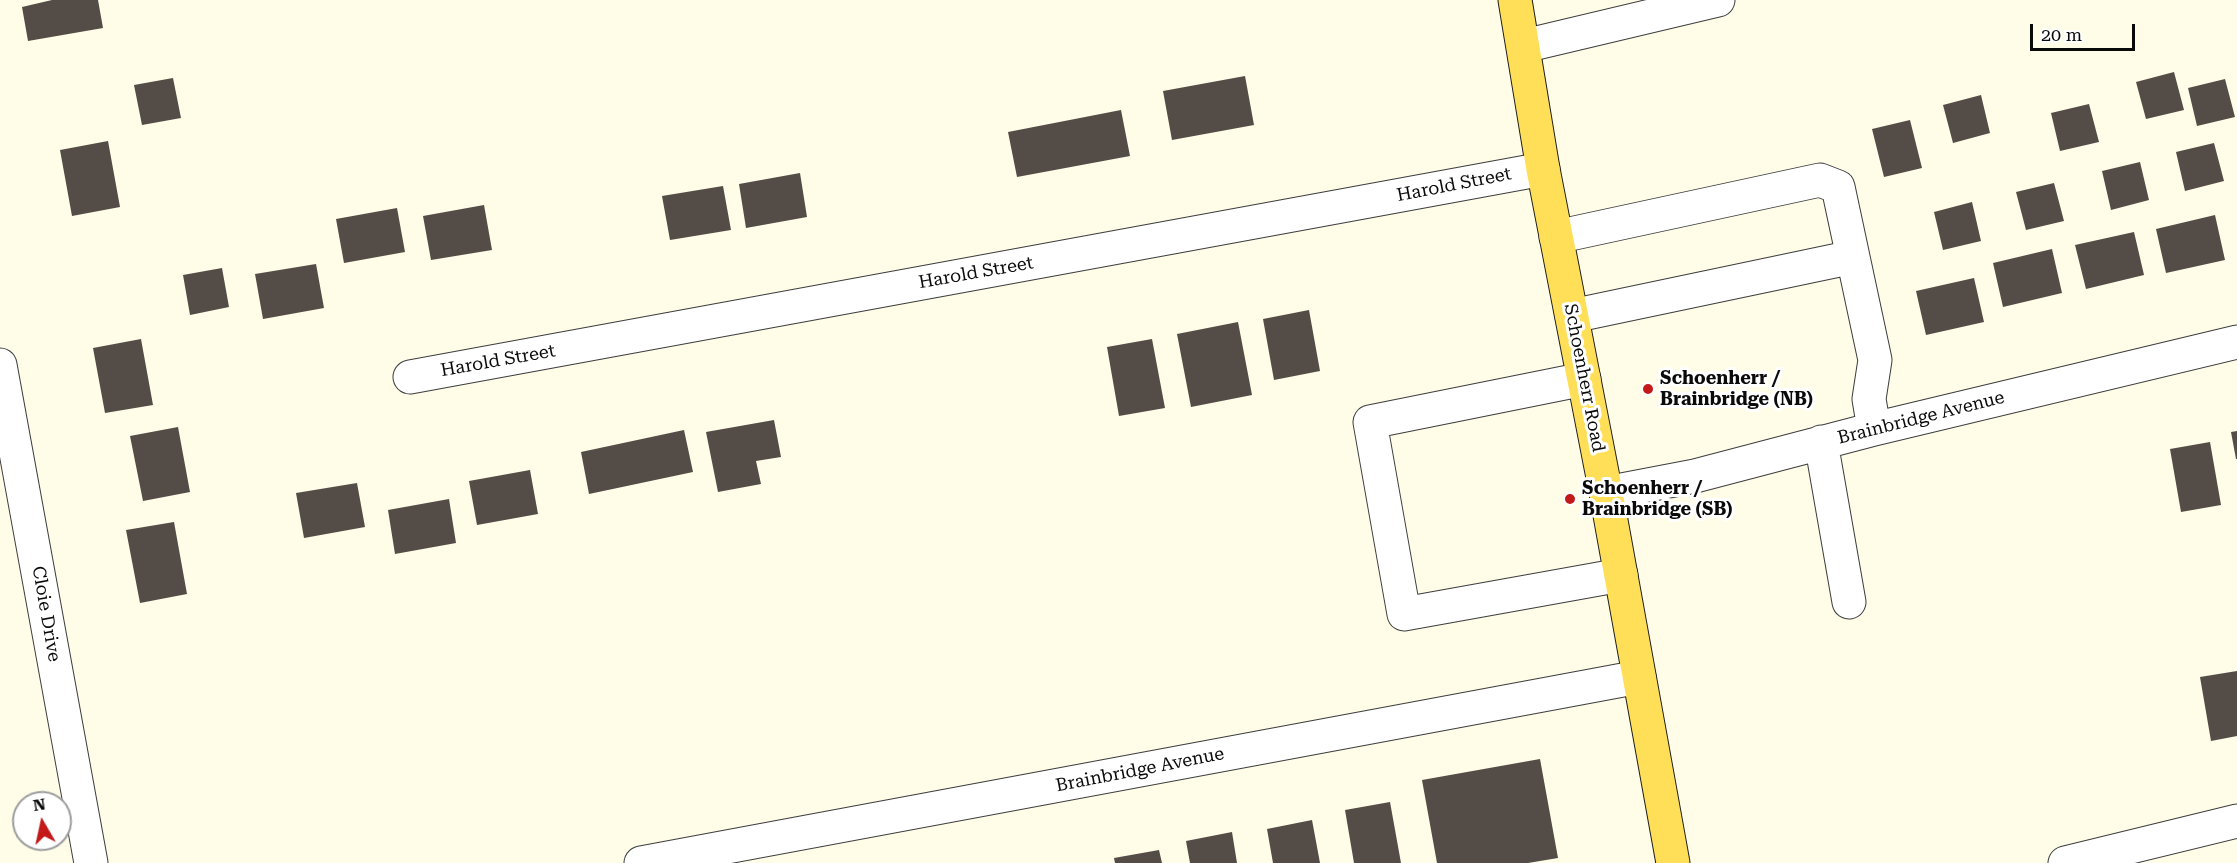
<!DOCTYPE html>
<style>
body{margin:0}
#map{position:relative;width:2237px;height:863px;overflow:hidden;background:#fffce8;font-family:"Roboto Serif",serif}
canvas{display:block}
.north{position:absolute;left:12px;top:791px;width:60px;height:60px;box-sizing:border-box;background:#fff;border:2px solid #9d9d9d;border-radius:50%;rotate:351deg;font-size:16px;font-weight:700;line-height:24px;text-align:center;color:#0a0a0a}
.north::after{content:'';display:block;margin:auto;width:21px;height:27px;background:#c41919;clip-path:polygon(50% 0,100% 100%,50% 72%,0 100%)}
.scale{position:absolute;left:2030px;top:24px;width:105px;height:27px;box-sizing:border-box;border:3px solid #0a0a0a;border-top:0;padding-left:8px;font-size:18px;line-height:21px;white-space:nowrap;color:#0a0a0a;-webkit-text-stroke:4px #fff;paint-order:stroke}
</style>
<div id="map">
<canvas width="2237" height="863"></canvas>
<div class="north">N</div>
<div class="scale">20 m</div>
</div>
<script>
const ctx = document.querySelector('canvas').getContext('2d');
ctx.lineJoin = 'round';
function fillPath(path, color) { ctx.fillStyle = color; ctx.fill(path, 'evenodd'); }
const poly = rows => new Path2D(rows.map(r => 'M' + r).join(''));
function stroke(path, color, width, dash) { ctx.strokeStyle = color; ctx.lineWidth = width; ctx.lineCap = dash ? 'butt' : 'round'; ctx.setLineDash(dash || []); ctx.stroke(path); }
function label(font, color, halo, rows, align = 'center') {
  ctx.font = font + ' "Roboto Serif",serif'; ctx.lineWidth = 6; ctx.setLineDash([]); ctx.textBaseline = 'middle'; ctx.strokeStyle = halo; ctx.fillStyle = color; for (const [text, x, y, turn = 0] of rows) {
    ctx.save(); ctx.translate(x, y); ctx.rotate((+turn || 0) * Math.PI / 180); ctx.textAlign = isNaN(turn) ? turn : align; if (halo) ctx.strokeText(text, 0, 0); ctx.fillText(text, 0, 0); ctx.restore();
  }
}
fillPath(poly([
 [52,0,98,0,103,28,28,41,22,7],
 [2174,72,2184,110,2146,119,2136,82],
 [1245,76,1254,125,1172,140,1163,91],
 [173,78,181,118,142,125,134,85],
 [2225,79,2235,117,2197,126,2188,88],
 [1981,95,1990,133,1953,143,1943,105],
 [2089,104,2099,142,2060,151,2051,113],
 [1121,110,1130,156,1017,177,1008,132],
 [1910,120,1922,168,1884,177,1872,129],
 [108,141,120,207,72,216,60,150],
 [2214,143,2224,181,2185,191,2176,152],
 [2140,162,2149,200,2111,210,2102,171],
 [800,173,807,217,746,228,739,184],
 [2054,183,2064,221,2026,230,2016,192],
 [723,186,731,230,670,240,662,196],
 [1972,202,1981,241,1943,250,1934,212],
 [484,205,492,250,431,260,423,216],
 [397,208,405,252,344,263,336,219],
 [2215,215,2225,260,2166,273,2156,229],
 [2134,232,2144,275,2086,289,2075,245],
 [2052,249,2062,293,2003,307,1993,263],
 [316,264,324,308,263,319,255,274],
 [222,268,229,307,190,315,183,275],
 [1974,278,1984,322,1926,335,1916,291],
 [1309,310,1320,371,1274,380,1263,319],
 [1238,322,1252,395,1191,407,1177,334],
 [141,339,153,405,105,413,93,348],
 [1152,339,1165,408,1119,416,1107,347],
 [774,420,781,457,756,461,761,484,718,492,706,432],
 [178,427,190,492,143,501,130,436],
 [684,430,693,472,589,494,581,452],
 [2237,431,2237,459,2236,459,2231,432],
 [2210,442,2221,505,2181,512,2170,449],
 [530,470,538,514,477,525,469,481],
 [357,483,365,527,304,538,296,493],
 [449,499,456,543,395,554,388,510],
 [174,522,187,594,140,603,126,530],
 [2237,671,2237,736,2211,741,2200,677],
 [1540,759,1558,858,1528,863,1437,863,1422,780],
 [1390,802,1401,863,1354,863,1345,810],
 [1312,820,1320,863,1273,863,1267,829],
 [1232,832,1237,863,1190,863,1186,841],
 [1159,850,1162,863,1115,863,1114,858]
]), '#544c46');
const minor = poly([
 [1524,46,1718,0],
 [1556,237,1820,180,1838,187,1875,360,1869,399,1874,429],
 [1572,316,1853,257],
 [0,365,91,863],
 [410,377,1543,169],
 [1584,379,1370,422,1404,614,1621,575],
 [1821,442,1849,602],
 [1606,493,1695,476,1874,429,2237,342],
 [641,863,1639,677],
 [2065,863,2237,821]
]);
const major = poly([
 [1515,0,1543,169,1606,493,1673,863]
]);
stroke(minor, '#3d3d3d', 35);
stroke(major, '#1b1b1b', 35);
stroke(minor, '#fff', 33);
stroke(major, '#ffde58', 33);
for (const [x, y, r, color] of [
 [1648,389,6,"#c41919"],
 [1570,499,6,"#c41919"]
]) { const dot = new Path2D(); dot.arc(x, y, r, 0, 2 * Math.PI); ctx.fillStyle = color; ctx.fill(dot); stroke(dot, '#fff', 2); }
label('18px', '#0a0a0a', '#fff', [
 ["Harold Street",1454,185,-11],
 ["Harold Street",976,273,-10],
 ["Harold Street",498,361,-10],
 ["Schoenherr Road",1584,378,79],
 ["Brainbridge Avenue",1921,418,-14],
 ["Cloie Drive",46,614,80],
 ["Brainbridge Avenue",1140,770,-11]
]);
label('bold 18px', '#0a0a0a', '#fff', [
 ["Schoenherr /",1660,379],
 ["Brainbridge (NB)",1660,400],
 ["Schoenherr /",1582,489],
 ["Brainbridge (SB)",1582,510]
], 'left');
</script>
